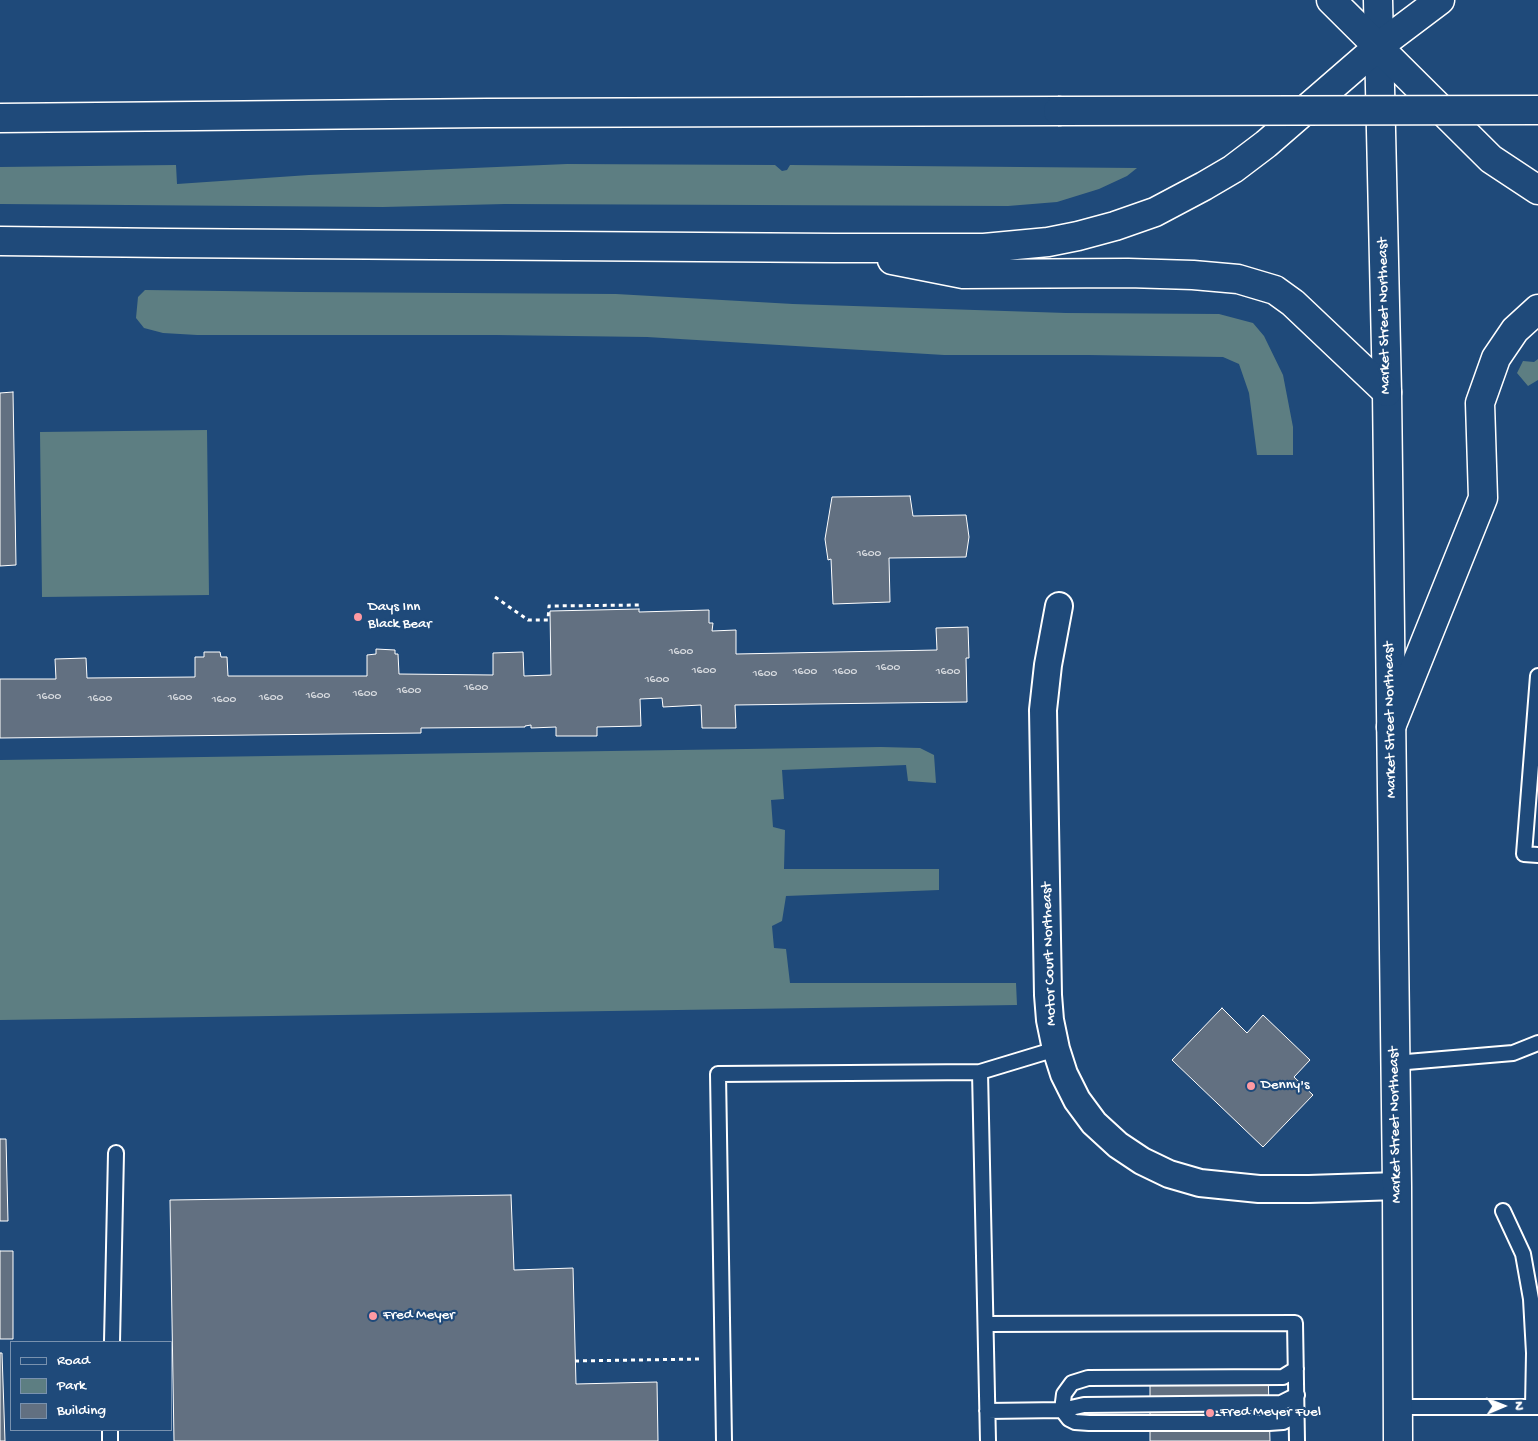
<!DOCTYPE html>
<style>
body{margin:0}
#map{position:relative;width:1538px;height:1441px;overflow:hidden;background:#1f4a7a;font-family:"Gochi Hand",sans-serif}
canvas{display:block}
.legend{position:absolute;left:10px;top:1341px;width:162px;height:90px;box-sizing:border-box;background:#1f4a7a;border:1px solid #7992af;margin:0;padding:6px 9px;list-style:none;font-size:15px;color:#fff}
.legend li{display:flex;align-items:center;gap:10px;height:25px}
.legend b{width:25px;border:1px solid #7992af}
.north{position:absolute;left:1478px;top:1381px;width:50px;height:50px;-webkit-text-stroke:4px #1f4a7a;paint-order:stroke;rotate:89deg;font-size:14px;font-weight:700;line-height:20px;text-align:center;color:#fff}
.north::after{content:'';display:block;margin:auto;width:18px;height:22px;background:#fff;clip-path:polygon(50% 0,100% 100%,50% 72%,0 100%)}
</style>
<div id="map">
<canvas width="1538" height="1441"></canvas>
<ul class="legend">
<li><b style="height:6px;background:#1f4a7a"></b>Road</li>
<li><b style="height:14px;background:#5d7e82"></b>Park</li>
<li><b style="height:14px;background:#627081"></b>Building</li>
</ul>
<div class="north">N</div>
</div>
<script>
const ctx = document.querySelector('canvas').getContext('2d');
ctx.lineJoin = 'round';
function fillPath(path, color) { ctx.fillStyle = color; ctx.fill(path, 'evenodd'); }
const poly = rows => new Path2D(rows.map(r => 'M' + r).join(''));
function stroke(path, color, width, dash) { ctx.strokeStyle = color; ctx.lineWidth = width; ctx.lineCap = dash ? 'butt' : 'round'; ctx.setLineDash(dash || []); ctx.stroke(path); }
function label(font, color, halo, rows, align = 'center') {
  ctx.font = font + ' "Gochi Hand",sans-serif'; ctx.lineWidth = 4.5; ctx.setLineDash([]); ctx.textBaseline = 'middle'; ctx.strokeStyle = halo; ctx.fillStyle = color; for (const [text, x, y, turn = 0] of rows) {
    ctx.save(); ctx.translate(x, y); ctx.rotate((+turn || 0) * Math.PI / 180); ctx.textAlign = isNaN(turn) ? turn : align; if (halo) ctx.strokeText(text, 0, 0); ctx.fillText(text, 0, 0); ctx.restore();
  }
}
fillPath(poly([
 [567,164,775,165,782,171,787,170,790,165,1137,168,1127,176,1099,189,1057,202,1008,206,505,204,383,207,0,204,0,167,176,165,177,184,309,175],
 [145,290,301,292,616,294,793,304,1066,313,1219,314,1253,323,1264,336,1283,375,1293,427,1293,455,1257,455,1249,393,1239,364,1223,357,1088,355,944,355,647,337,496,335,197,335,163,333,144,328,136,318,138,297],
 [1538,359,1538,380,1528,386,1517,373,1523,361,1534,362],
 [207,430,209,595,42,597,40,432],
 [881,747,920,748,934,755,936,783,908,781,906,765,782,770,784,799,771,800,773,827,785,830,784,869,939,869,939,890,786,896,782,921,772,926,774,948,786,949,790,983,1016,983,1017,1005,0,1020,0,760]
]), '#5d7e82');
const building = poly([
 [13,392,16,565,0,566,0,393,13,392],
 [910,496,913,516,966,515,969,537,966,557,889,558,890,602,833,604,831,559,828,560,825,539,832,497,910,496],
 [639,609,639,612,709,610,709,623,713,623,712,631,736,630,736,654,937,650,936,628,968,627,969,658,966,658,967,702,735,705,736,728,702,728,701,705,663,707,662,698,640,699,641,726,597,727,597,736,556,736,556,727,531,728,531,725,525,726,525,727,421,728,421,733,0,738,0,679,56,679,55,659,86,658,87,678,195,677,195,657,204,657,204,652,220,652,221,657,227,657,228,676,367,676,367,655,376,654,376,649,395,650,395,654,398,654,399,674,493,675,493,653,523,652,524,676,551,675,550,611,639,609],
 [1222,1008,1247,1033,1263,1015,1310,1060,1294,1077,1313,1095,1263,1147,1172,1060,1222,1008],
 [0,1139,6,1139,8,1221,0,1221,0,1139],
 [511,1195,514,1270,573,1268,576,1384,657,1382,658,1441,174,1441,170,1200,511,1195],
 [0,1251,13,1251,13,1339,0,1339,0,1251],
 [0,1353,2,1353,5,1441,0,1441,0,1353],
 [1268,1371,1270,1441,1150,1441,1150,1374,1268,1371]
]);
fillPath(building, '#627081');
stroke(building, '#fff', 1);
const service = poly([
 [1538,676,1524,854,1538,855],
 [1395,1063,1513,1053,1538,1043],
 [980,1072,988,1441],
 [1503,1211,1523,1254,1531,1299,1534,1353,1533,1407],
 [986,1324,1295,1323,1297,1441],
 [112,1342,116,1153],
 [1296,1369,1283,1377,1088,1378,1072,1383,1064,1394,1062,1410,1069,1419,1075,1422,1089,1423,1269,1423,1283,1422,1296,1415],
 [1397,1407,1538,1407],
 [987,1411,1062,1410,1084,1405,1281,1403,1297,1395],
 [110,1441,110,1430],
 [724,1441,718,1074,980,1072,1056,1049]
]);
const minor = poly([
 [1059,606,1048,665,1043,710,1048,995,1050,1020,1056,1049,1064,1074,1077,1100,1094,1123,1118,1145,1142,1161,1169,1174,1200,1183,1259,1189,1309,1189,1397,1186]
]);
const primary = poly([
 [1378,0,1387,392,1397,1186,1398,1441]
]);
const motorway = poly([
 [1331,0,1491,159,1538,190],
 [0,118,487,113,1058,111],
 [0,241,166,243,834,248,984,248,1048,242,1078,236,1115,226,1155,212,1204,186,1233,169,1266,144,1379,46,1440,0],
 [892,260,963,274,1128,273,1193,275,1238,279,1275,290,1293,303,1387,392],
 [1391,727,1483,498,1480,403,1496,358,1515,330,1538,309]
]);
stroke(service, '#fff', 18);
stroke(minor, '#fff', 30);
stroke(primary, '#fff', 31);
stroke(motorway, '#fff', 31);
stroke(poly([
 [495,597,528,620,548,620,549,606,639,605],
 [575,1361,699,1359]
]), '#fff', 3, [4, 4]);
stroke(service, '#1f4a7a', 14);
stroke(minor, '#1f4a7a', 26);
stroke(primary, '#1f4a7a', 28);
stroke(motorway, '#1f4a7a', 28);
const motorwayBridge = poly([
 [1058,111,1538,110]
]);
stroke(motorwayBridge, '#fff', 31, []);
stroke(motorwayBridge, '#1f4a7a', 28);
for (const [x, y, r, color] of [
 [358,617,5,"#ff9aa2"],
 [1251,1086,5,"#ff9aa2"],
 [373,1316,5,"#ff9aa2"],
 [1210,1413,5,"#ff9aa2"]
]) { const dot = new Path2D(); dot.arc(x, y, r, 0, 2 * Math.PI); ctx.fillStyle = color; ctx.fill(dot); stroke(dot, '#1f4a7a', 2); }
label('12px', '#d8dbe0', null, [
 ["1600",869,554],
 ["1600",681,652],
 ["1600",888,668],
 ["1600",704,671],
 ["1600",805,672],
 ["1600",845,672],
 ["1600",948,672],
 ["1600",765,674],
 ["1600",657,680],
 ["1600",476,688],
 ["1600",409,691],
 ["1600",365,694],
 ["1600",318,696],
 ["1600",49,697],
 ["1600",180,698],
 ["1600",271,698],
 ["1600",100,699],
 ["1600",224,700]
]);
label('15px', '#fff', '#1f4a7a', [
 ["Market Street Northeast",1385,316,-91],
 ["Market Street Northeast",1391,720,-91],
 ["Motor Court Northeast",1050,954,-92],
 ["Market Street Northeast",1396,1125,-91]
]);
label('15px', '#fff', '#1f4a7a', [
 ["Days Inn",368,608],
 ["Black Bear",368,625],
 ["Denny's",1261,1086],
 ["Fred Meyer",383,1316],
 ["Fred Meyer Fuel",1220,1413]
], 'left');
</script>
